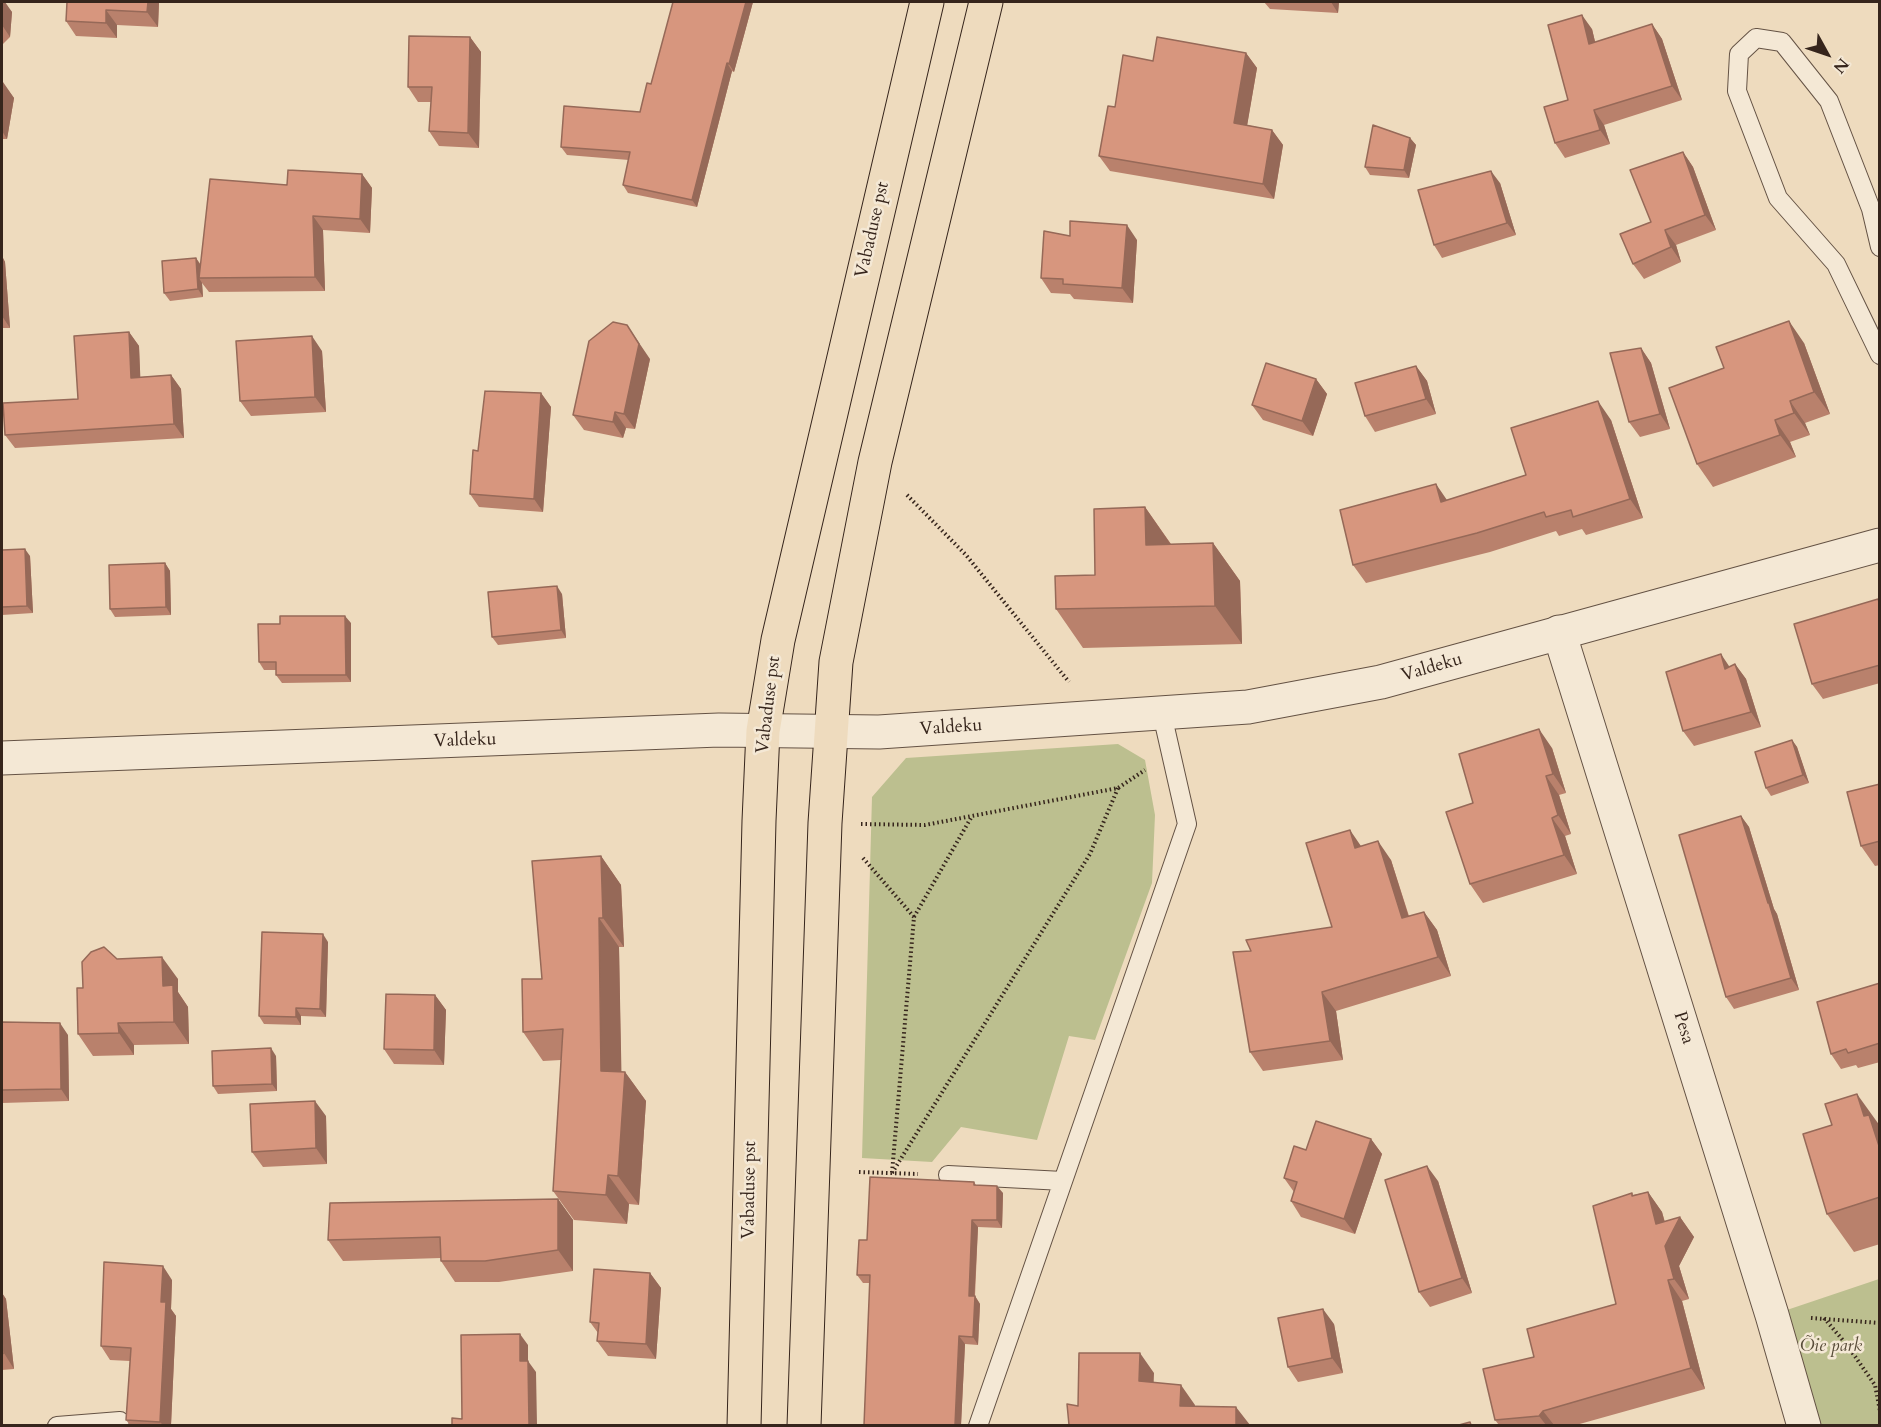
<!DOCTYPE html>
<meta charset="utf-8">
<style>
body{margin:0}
#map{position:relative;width:1881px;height:1427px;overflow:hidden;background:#eedbbe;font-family:Cardo,serif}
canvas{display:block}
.frame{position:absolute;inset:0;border:3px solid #36251c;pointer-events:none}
.north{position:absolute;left:1797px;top:24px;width:60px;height:60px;-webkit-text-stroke:4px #f4e8d5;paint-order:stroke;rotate:130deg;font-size:16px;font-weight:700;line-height:24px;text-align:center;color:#36251c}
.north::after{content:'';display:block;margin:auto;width:21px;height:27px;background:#36251c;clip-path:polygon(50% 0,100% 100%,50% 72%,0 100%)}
</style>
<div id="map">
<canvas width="1881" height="1427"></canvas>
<div class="frame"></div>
<div class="north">N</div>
</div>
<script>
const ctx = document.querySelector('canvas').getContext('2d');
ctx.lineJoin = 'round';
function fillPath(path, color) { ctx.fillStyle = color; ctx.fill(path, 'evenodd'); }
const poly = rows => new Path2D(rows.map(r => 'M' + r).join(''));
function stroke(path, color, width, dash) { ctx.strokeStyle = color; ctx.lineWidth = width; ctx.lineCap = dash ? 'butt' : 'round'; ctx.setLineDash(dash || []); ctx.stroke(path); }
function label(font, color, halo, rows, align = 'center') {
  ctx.font = font + ' Cardo,serif'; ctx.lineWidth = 5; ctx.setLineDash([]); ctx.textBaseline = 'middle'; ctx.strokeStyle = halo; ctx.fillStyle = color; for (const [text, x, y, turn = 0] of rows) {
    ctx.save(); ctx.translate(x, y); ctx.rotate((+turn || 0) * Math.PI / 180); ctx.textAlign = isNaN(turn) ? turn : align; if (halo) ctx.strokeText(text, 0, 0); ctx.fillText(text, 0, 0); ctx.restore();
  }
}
fillPath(poly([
 [1118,744,1145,760,1155,815,1152,883,1095,1040,1069,1036,1037,1140,961,1127,932,1162,862,1158,872,797,906,758],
 [1879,1279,1879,1425,1804,1425,1772,1315]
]), '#bcbf8f');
const service = poly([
 [1880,247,1871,209,1829,101,1782,42,1756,38,1739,54,1737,91,1778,198,1836,264,1880,355],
 [948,1175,1063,1181],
 [57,1426,120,1421],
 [978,1426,1187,824,1162,714]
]);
const minor = poly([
 [1559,632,1772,1315,1804,1426]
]);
const tertiary = poly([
 [2,758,719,730,879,732,1248,707,1381,682,1880,545]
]);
const trunk = poly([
 [744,1426,759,821,763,731,778,640,927,2],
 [804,1426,825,823,836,662,875,462,986,2]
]);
stroke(service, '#645244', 20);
stroke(minor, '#645244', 35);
stroke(tertiary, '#645244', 35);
stroke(trunk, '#36251c', 35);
stroke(poly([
 [907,495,966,555,1069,682],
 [861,824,925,825,1118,788,1145,770],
 [863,858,914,917,892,1173],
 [914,917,972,816],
 [859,1172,918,1174],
 [892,1173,1090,854,1118,788],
 [1811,1318,1880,1323],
 [1824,1318,1847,1345,1875,1385,1880,1411]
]), '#36251c', 4, [1.5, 3]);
stroke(service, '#f4e8d5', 18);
stroke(minor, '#f4e8d5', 33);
stroke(tertiary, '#f4e8d5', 33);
stroke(trunk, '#eedbbe', 33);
fillPath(poly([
 [2,2,12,12,10,37,2,45],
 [67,2,159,2,158,27,117,25,117,38,76,36,66,21],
 [673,2,753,2,734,72,732,71,697,207,628,193,623,185,629,160,567,155,561,147,640,112,651,84],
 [1264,2,1339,2,1338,13,1270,9],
 [1652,24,1662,39,1682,100,1604,125,1610,144,1565,158,1555,143,1568,100,1592,29,1595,42],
 [470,37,481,52,479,148,439,146,429,131,431,102,418,102,408,87],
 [1246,53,1257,68,1247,125,1272,130,1283,145,1274,199,1110,171,1099,156,1115,107,1153,61],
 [2,82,14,98,7,139,2,139],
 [1410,138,1416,145,1409,178,1370,175,1365,167],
 [1683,152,1693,167,1716,230,1676,245,1681,262,1644,279,1633,264],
 [362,174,372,188,370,233,323,230,325,291,209,292,202,283,203,297,170,301,164,293,196,258,201,265,287,185],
 [1500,183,1516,235,1442,258,1434,245],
 [1070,236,1137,240,1133,303,1074,299,1070,294,1051,293,1041,278],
 [2,256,5,262,10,328,2,328],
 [129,332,139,346,140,377,171,375,181,389,184,438,15,448,5,435,78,399],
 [1804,343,1830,414,1805,423,1810,435,1790,442,1796,457,1713,487,1697,464],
 [1641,348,1651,363,1670,429,1640,437,1629,422],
 [322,351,326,412,251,416,240,401],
 [650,359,635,429,626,428,623,438,584,430,573,415],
 [1416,366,1427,381,1436,414,1375,432,1365,416],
 [1316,379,1327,394,1313,436,1263,420,1252,405],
 [541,393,551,407,543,512,479,507,470,494,478,451],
 [1611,420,1643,518,1586,535,1582,529,1559,536,1556,531,1490,552,1366,583,1353,565,1447,500,1526,475],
 [1145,507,1171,544,1213,543,1240,581,1242,644,1083,648,1056,609,1095,575],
 [2,550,30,556,33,613,2,615],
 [165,563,170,571,171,615,115,617,110,609],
 [562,594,566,638,498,645,492,637],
 [1880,602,1880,683,1823,699,1812,684],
 [351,623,351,682,282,683,276,675,276,670,264,670,259,662],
 [1735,664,1746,679,1761,727,1694,746,1683,731],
 [1792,740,1797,747,1809,783,1771,796,1766,788],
 [1552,748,1566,793,1559,795,1571,834,1565,836,1577,874,1483,903,1470,884,1473,803],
 [1880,784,1880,865,1875,866,1861,846],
 [1741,816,1749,827,1774,909,1777,914,1799,990,1734,1009,1726,997],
 [1361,846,1391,860,1409,916,1424,912,1437,930,1451,976,1336,1011,1343,1060,1263,1071,1250,1052,1251,951,1332,927],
 [601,856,621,885,624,947,619,947,621,1072,625,1072,646,1101,639,1205,629,1204,627,1224,574,1220,553,1191,561,1060,543,1061,523,1032,542,979],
 [328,942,326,1017,301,1016,301,1025,264,1024,259,1016],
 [117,959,178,979,178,992,188,1007,189,1044,134,1045,134,1055,93,1056,78,1034,83,988],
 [1880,983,1880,1062,1858,1068,1856,1065,1841,1069,1831,1054],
 [435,995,446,1010,444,1065,394,1064,384,1049],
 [2,1022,68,1035,69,1101,2,1103],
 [276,1056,277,1091,218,1094,213,1086],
 [326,1116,327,1164,263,1167,252,1152],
 [1880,1126,1880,1244,1854,1252,1827,1214],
 [1371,1139,1382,1154,1355,1234,1301,1217,1291,1201,1294,1192,1284,1178,1306,1150],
 [1438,1181,1472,1293,1430,1307,1419,1292],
 [974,1182,976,1185,1003,1193,1002,1228,978,1227,975,1296,980,1304,978,1345,965,1344,961,1425,864,1425,870,1283,863,1283,857,1275,867,1240],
 [1648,1192,1662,1212,1665,1222,1680,1217,1694,1237,1679,1266,1689,1299,1682,1301,1705,1389,1576,1425,1499,1425,1495,1420,1534,1357,1616,1304,1632,1193,1633,1195],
 [558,1199,573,1220,573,1271,499,1282,455,1282,441,1261,441,1258,343,1261,328,1240],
 [650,1273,661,1288,656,1359,608,1356,597,1341,598,1333,590,1322],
 [172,1280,171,1309,176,1316,171,1425,130,1425,126,1420,130,1361,110,1360,101,1346],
 [2,1293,6,1299,14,1369,2,1370],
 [1334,1324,1343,1373,1298,1382,1288,1367]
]), '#b9816c');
fillPath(poly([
 [2,2,5,2,12,12,10,37,2,25],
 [148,2,159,2,158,27,147,12],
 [746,2,753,2,734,72,729,64],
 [1331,2,1339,2,1338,13],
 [106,10,117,25,117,38,106,23],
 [1582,15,1592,29,1599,58,1589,44],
 [1652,24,1662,39,1682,100,1672,86],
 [470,37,481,52,479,148,468,133],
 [1246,53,1257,68,1245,138,1234,123],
 [727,63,732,71,697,207,692,200],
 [3,82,14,98,7,139,2,131,2,93],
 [1594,110,1604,125,1610,144,1600,130],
 [1272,130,1283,145,1274,199,1263,184],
 [1410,138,1416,145,1409,178,1404,170],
 [1683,152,1693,167,1716,230,1705,215],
 [1491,171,1500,183,1516,235,1507,223],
 [362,174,372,188,370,233,360,219],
 [313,216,323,230,325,291,315,277],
 [1127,225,1137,240,1133,303,1122,288],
 [1665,230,1676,245,1681,262,1671,247],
 [2,256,5,262,10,328,2,316],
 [196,258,201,266,199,278,202,283,203,297,198,289],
 [1789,321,1804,343,1830,414,1814,392],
 [627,325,650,359,635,429,624,414],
 [129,332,139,346,141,392,131,378],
 [312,336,322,351,326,412,315,397],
 [1641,348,1651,363,1670,429,1660,414],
 [1416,366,1427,381,1436,414,1426,399],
 [171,375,181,389,184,438,174,424],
 [1316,379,1327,394,1313,436,1302,421],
 [541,393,551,407,543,512,534,499],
 [1598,401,1611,420,1643,518,1630,499],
 [1790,401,1805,423,1810,435,1794,413],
 [615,412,626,428,623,438,613,422],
 [1775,420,1790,442,1796,457,1780,435],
 [1436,484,1449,503,1441,502],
 [1145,507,1172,546,1146,545],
 [1213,543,1240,581,1242,644,1215,606],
 [25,549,30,556,33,613,27,606],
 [165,563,170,571,171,615,166,607],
 [557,586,562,594,566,638,561,630],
 [345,616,351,623,351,682,346,675],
 [1721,654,1731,669,1725,669],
 [1735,664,1746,679,1761,727,1751,712],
 [1539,729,1552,748,1566,793,1553,774],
 [1792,740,1797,747,1809,783,1803,775],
 [1546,776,1559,795,1571,834,1558,815],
 [1741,816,1749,827,1774,909,1777,914,1799,990,1791,978],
 [1552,818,1565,836,1577,874,1564,855],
 [1350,830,1363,849,1355,848],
 [1378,841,1391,860,1415,937,1402,918],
 [601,856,621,885,624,947,603,918],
 [1424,912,1437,930,1451,976,1438,957],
 [599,918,619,947,622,1100,601,1071],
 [323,934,328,942,326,1017,320,1009],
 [162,957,178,979,178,992,188,1007,189,1044,174,1022,163,986],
 [1322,992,1336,1011,1343,1060,1330,1041],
 [435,995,446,1010,444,1065,434,1050],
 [296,1008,301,1016,301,1025,296,1017],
 [60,1023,68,1035,69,1101,61,1089],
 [118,1023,134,1045,134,1055,119,1033],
 [271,1048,276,1056,277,1091,272,1084],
 [625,1072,646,1101,639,1205,618,1176],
 [1857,1094,1880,1126,1880,1149,1864,1116],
 [315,1101,326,1116,327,1164,316,1148],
 [1371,1139,1382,1154,1355,1234,1344,1219],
 [1427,1166,1438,1181,1472,1293,1462,1278],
 [608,1175,629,1204,627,1224,606,1195],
 [997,1186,1003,1193,1002,1228,997,1220],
 [1648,1192,1662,1212,1669,1239,1680,1217,1694,1237,1679,1266,1689,1299,1674,1279,1656,1224],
 [558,1199,573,1220,573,1271,558,1250],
 [972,1220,978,1227,974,1304,969,1296],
 [163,1266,172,1280,171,1309,176,1316,171,1425,163,1425,160,1422,161,1302],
 [650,1273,661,1288,656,1359,646,1344],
 [1668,1280,1682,1301,1705,1389,1691,1368],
 [2,1293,6,1299,14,1369,4,1353,2,1336],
 [975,1296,980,1304,978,1345,973,1337],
 [1323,1309,1334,1324,1343,1373,1332,1358],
 [520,1334,528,1345,528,1372,520,1361],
 [959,1336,965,1344,961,1425,955,1425],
 [1140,1353,1154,1373,1153,1401,1139,1381],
 [528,1361,536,1372,537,1425,529,1425],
 [1181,1385,1195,1405,1194,1425,1180,1406],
 [1236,1407,1250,1425,1236,1425],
 [1543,1411,1554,1425,1546,1425,1539,1416]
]), '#966958');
const building = poly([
 [67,2,148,2,147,12,106,10,106,23,66,21,67,2],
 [673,2,746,2,729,64,727,63,692,200,623,185,630,152,561,147,564,106,640,112,647,83,651,84,673,2],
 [1582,15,1589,44,1652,24,1672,86,1594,110,1600,130,1555,143,1544,107,1568,100,1548,25,1582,15],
 [409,36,470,37,468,133,429,131,432,87,408,87,409,36],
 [1157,37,1246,53,1234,123,1272,130,1263,184,1099,156,1108,106,1115,107,1123,55,1153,61,1157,37],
 [1373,125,1410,138,1404,170,1365,167,1373,125],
 [1683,152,1705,215,1665,230,1671,247,1633,264,1620,234,1651,222,1630,170,1683,152],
 [288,170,362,174,360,219,313,216,315,277,199,278,210,179,287,185,288,170],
 [1491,171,1507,223,1434,245,1418,190,1491,171],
 [1070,221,1127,225,1122,288,1063,284,1063,279,1041,278,1044,231,1070,236,1070,221],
 [196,258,198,289,164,293,162,261,196,258],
 [1789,321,1814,392,1790,401,1794,413,1775,420,1780,435,1697,464,1669,388,1724,368,1716,347,1789,321],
 [613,322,627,325,639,344,624,414,615,412,613,422,573,415,589,341,613,322],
 [129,332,131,378,171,375,174,424,5,435,3,403,78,399,74,336,129,332],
 [312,336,315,397,240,401,236,341,312,336],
 [1641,348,1660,414,1629,422,1610,353,1641,348],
 [1266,363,1316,379,1302,421,1252,405,1266,363],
 [1416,366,1426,399,1365,416,1355,383,1416,366],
 [485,391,541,393,534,499,470,494,473,450,478,451,485,391],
 [1598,401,1630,499,1573,517,1571,510,1546,517,1544,512,1477,533,1353,565,1340,510,1436,484,1441,502,1526,475,1511,428,1598,401],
 [1145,507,1146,545,1213,543,1215,606,1056,609,1055,576,1095,575,1094,509,1145,507],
 [25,549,27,606,2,607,2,550,25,549],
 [165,563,166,607,110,609,109,565,165,563],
 [557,586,561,630,492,637,488,592,557,586],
 [1878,599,1880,605,1880,665,1812,684,1794,624,1878,599],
 [280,616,345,616,346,675,276,675,276,662,259,662,258,624,280,624,280,616],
 [1721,654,1725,669,1735,664,1751,712,1683,731,1666,672,1721,654],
 [1539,729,1553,774,1546,776,1558,815,1552,818,1564,855,1470,884,1446,812,1473,803,1459,754,1539,729],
 [1792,740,1803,775,1766,788,1755,752,1792,740],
 [1880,784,1880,841,1861,846,1847,792,1880,784],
 [1741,816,1768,903,1769,903,1791,978,1726,997,1679,835,1741,816],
 [1350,830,1355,848,1378,841,1402,918,1424,912,1438,957,1322,992,1330,1041,1250,1052,1233,952,1251,951,1246,940,1332,927,1306,843,1350,830],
 [601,856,603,918,599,918,601,1071,625,1072,618,1176,608,1175,606,1195,553,1191,563,1029,523,1032,522,979,542,979,532,861,601,856],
 [262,932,323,934,320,1009,296,1008,296,1017,259,1016,262,932],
 [104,947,117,959,162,957,163,986,173,985,174,1022,118,1023,119,1033,78,1034,77,988,83,988,82,962,91,952,104,947],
 [1880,983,1880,1043,1848,1053,1846,1049,1831,1054,1817,1002,1880,983],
 [386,994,435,995,434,1050,384,1049,386,994],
 [2,1022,60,1023,61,1089,2,1090,2,1022],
 [271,1048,272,1084,213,1086,212,1051,271,1048],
 [1857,1094,1864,1116,1869,1115,1880,1149,1880,1197,1827,1214,1803,1134,1832,1125,1825,1104,1857,1094],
 [315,1101,316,1148,252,1152,250,1104,315,1101],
 [1316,1121,1371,1139,1344,1219,1291,1201,1297,1182,1284,1178,1294,1146,1306,1150,1316,1121],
 [1427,1166,1462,1278,1419,1292,1385,1180,1427,1166],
 [870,1177,974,1182,974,1185,997,1186,997,1220,972,1220,969,1296,975,1296,973,1337,959,1336,955,1425,864,1425,870,1275,857,1275,859,1240,867,1240,870,1177],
 [1648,1192,1656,1224,1680,1217,1665,1246,1674,1279,1668,1280,1691,1368,1543,1411,1539,1416,1495,1420,1483,1369,1534,1357,1527,1329,1616,1304,1593,1206,1632,1193,1632,1196,1648,1192],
 [558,1199,558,1250,485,1261,441,1261,440,1237,328,1240,330,1203,558,1199],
 [104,1262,163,1266,161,1302,166,1302,160,1422,126,1420,131,1348,101,1346,104,1262],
 [594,1269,650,1273,646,1344,597,1341,599,1323,590,1322,594,1269],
 [1323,1309,1332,1358,1288,1367,1278,1318,1323,1309],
 [520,1334,520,1361,528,1361,529,1425,452,1425,452,1418,462,1419,461,1335,520,1334],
 [2,1336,4,1353,2,1354,2,1336],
 [1079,1353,1140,1353,1139,1381,1181,1385,1180,1406,1236,1407,1236,1425,1069,1425,1067,1404,1078,1406,1079,1353],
 [1470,1422,1471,1425,1459,1425,1470,1422]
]);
fillPath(building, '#d7967e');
stroke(building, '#966958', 1.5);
label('18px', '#36251c', '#f4e8d5', [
 ["Vabaduse pst",873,230,-77],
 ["Valdeku",1432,668,-16],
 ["Vabaduse pst",769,705,-83],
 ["Valdeku",951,728,-4],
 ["Valdeku",465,741,-2],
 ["Pesa",1683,1028,73],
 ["Vabaduse pst",750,1190,-89]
]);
label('italic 18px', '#584c39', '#f4e8d5', [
 ["Õie park",1831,1347]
]);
</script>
